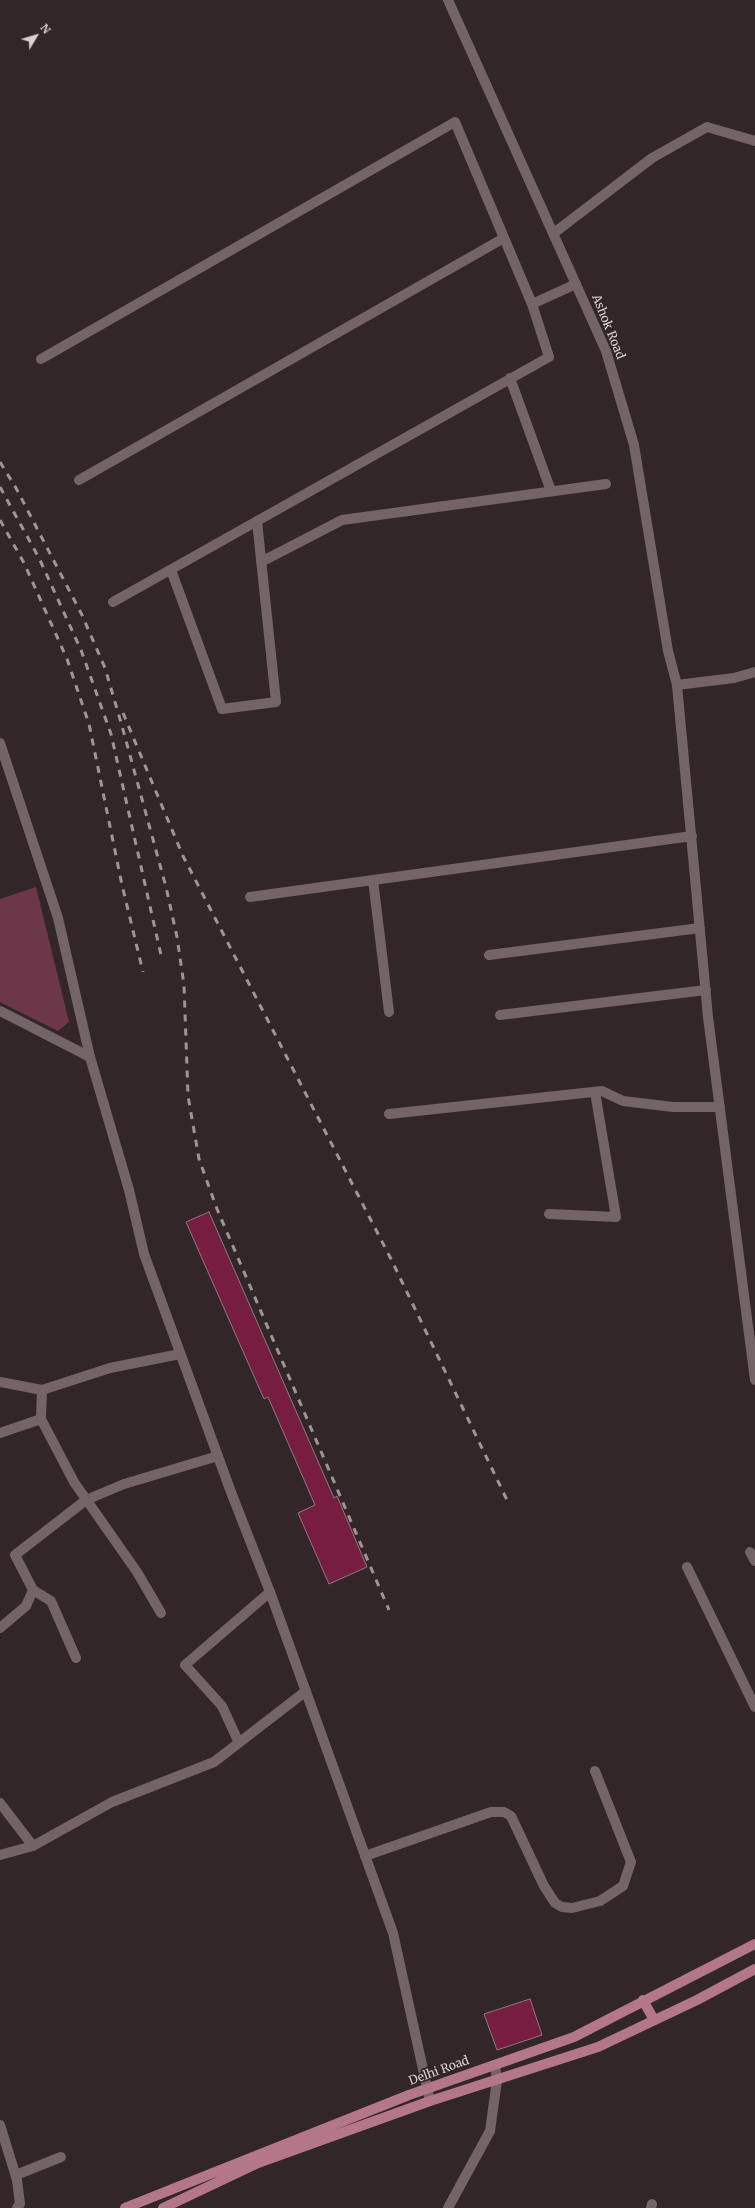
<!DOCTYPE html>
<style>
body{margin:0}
#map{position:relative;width:755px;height:2208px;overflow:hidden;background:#332629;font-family:Merriweather,serif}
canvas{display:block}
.north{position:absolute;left:16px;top:16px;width:40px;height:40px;-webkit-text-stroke:3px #332629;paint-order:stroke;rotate:52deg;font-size:11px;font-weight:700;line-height:16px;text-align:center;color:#dad1d3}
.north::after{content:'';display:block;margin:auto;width:14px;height:18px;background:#dad1d3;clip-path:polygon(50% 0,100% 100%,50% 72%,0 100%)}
</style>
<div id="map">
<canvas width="755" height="2208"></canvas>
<div class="north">N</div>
</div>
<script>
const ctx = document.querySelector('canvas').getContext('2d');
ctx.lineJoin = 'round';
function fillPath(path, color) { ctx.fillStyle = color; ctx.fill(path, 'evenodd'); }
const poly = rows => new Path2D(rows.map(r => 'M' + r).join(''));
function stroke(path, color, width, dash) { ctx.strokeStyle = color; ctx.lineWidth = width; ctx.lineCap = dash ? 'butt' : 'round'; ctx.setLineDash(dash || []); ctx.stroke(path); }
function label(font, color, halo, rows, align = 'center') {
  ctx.font = font + ' Merriweather,serif'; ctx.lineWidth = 3.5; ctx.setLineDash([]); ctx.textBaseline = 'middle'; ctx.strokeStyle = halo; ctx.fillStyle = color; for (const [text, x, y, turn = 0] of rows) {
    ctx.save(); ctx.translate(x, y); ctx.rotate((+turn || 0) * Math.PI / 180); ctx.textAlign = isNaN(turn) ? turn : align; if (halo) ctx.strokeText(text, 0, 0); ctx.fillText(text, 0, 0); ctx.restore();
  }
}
fillPath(poly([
 [36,887,69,1022,58,1031,0,1002,0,899]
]), '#6c3849');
const building = poly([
 [209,1212,334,1498,337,1496,367,1567,329,1584,298,1513,315,1505,268,1397,264,1399,186,1222,209,1212],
 [530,1999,542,2035,497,2050,484,2014,530,1999]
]);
fillPath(building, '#771d42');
stroke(building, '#8b7a7e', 1);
stroke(poly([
 [554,233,652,158,707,127,755,141]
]), '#746468', 10);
stroke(poly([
 [532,304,576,284],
 [41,359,455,122,532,304,549,357,113,602],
 [510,378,551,491],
 [79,480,504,238],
 [261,562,342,520,606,484],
 [171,570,222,709,276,702,257,521],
 [677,685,708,1017,755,1380],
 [373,880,389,1012],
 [250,897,692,836],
 [489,955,700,928],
 [0,1011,90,1057],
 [500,1015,706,990],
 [389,1114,602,1091,623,1101,673,1107,720,1107],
 [549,1214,616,1217,595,1092],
 [0,1382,42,1390],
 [0,1433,41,1419],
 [750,1552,755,1561],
 [687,1567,755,1707],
 [161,1613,137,1572,74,1482,41,1419,42,1390,110,1368,180,1354],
 [0,1628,26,1606,33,1590],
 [76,1658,51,1601,33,1590,15,1555,86,1500,124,1484,218,1456],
 [239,1743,222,1706,185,1665,270,1592],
 [0,1803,33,1846],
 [0,1855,33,1846,112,1802,214,1762,306,1691],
 [365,1856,491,1812,504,1812,511,1816,544,1886,555,1903,562,1907,572,1908,600,1901,623,1886,631,1862,595,1771],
 [0,2125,17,2180,20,2204,17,2208],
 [16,2175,61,2157],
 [651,2208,652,2204]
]), '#746468', 10);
stroke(poly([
 [448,0,606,351,634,445,668,651,677,685,734,678,755,672],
 [0,743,58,918,90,1057,129,1190,144,1254,231,1492,270,1592,393,1933,430,2101],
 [448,2208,490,2131,497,2080,495,2065]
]), '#746468', 10);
stroke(poly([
 [643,2000,654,2020],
 [125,2208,409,2095,574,2037,755,1944],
 [163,2208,258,2163,430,2101,598,2047,697,2000,755,1969]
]), '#b4778a', 10);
stroke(poly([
 [0,462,16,488,82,615,105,668,122,726,166,887,177,937,184,985,188,1096,199,1159,217,1209,389,1610],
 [0,487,39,558,81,650,111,734,161,955],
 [0,520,24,563,67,659,89,724,122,885,143,972],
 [123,713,183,856,391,1259,507,1500]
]), '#9f9597', 3, [7, 7]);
label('12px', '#dad1d3', '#332629', [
 ["Ashok Road",608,327,68],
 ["Delhi Road",439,2071,-20]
]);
</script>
